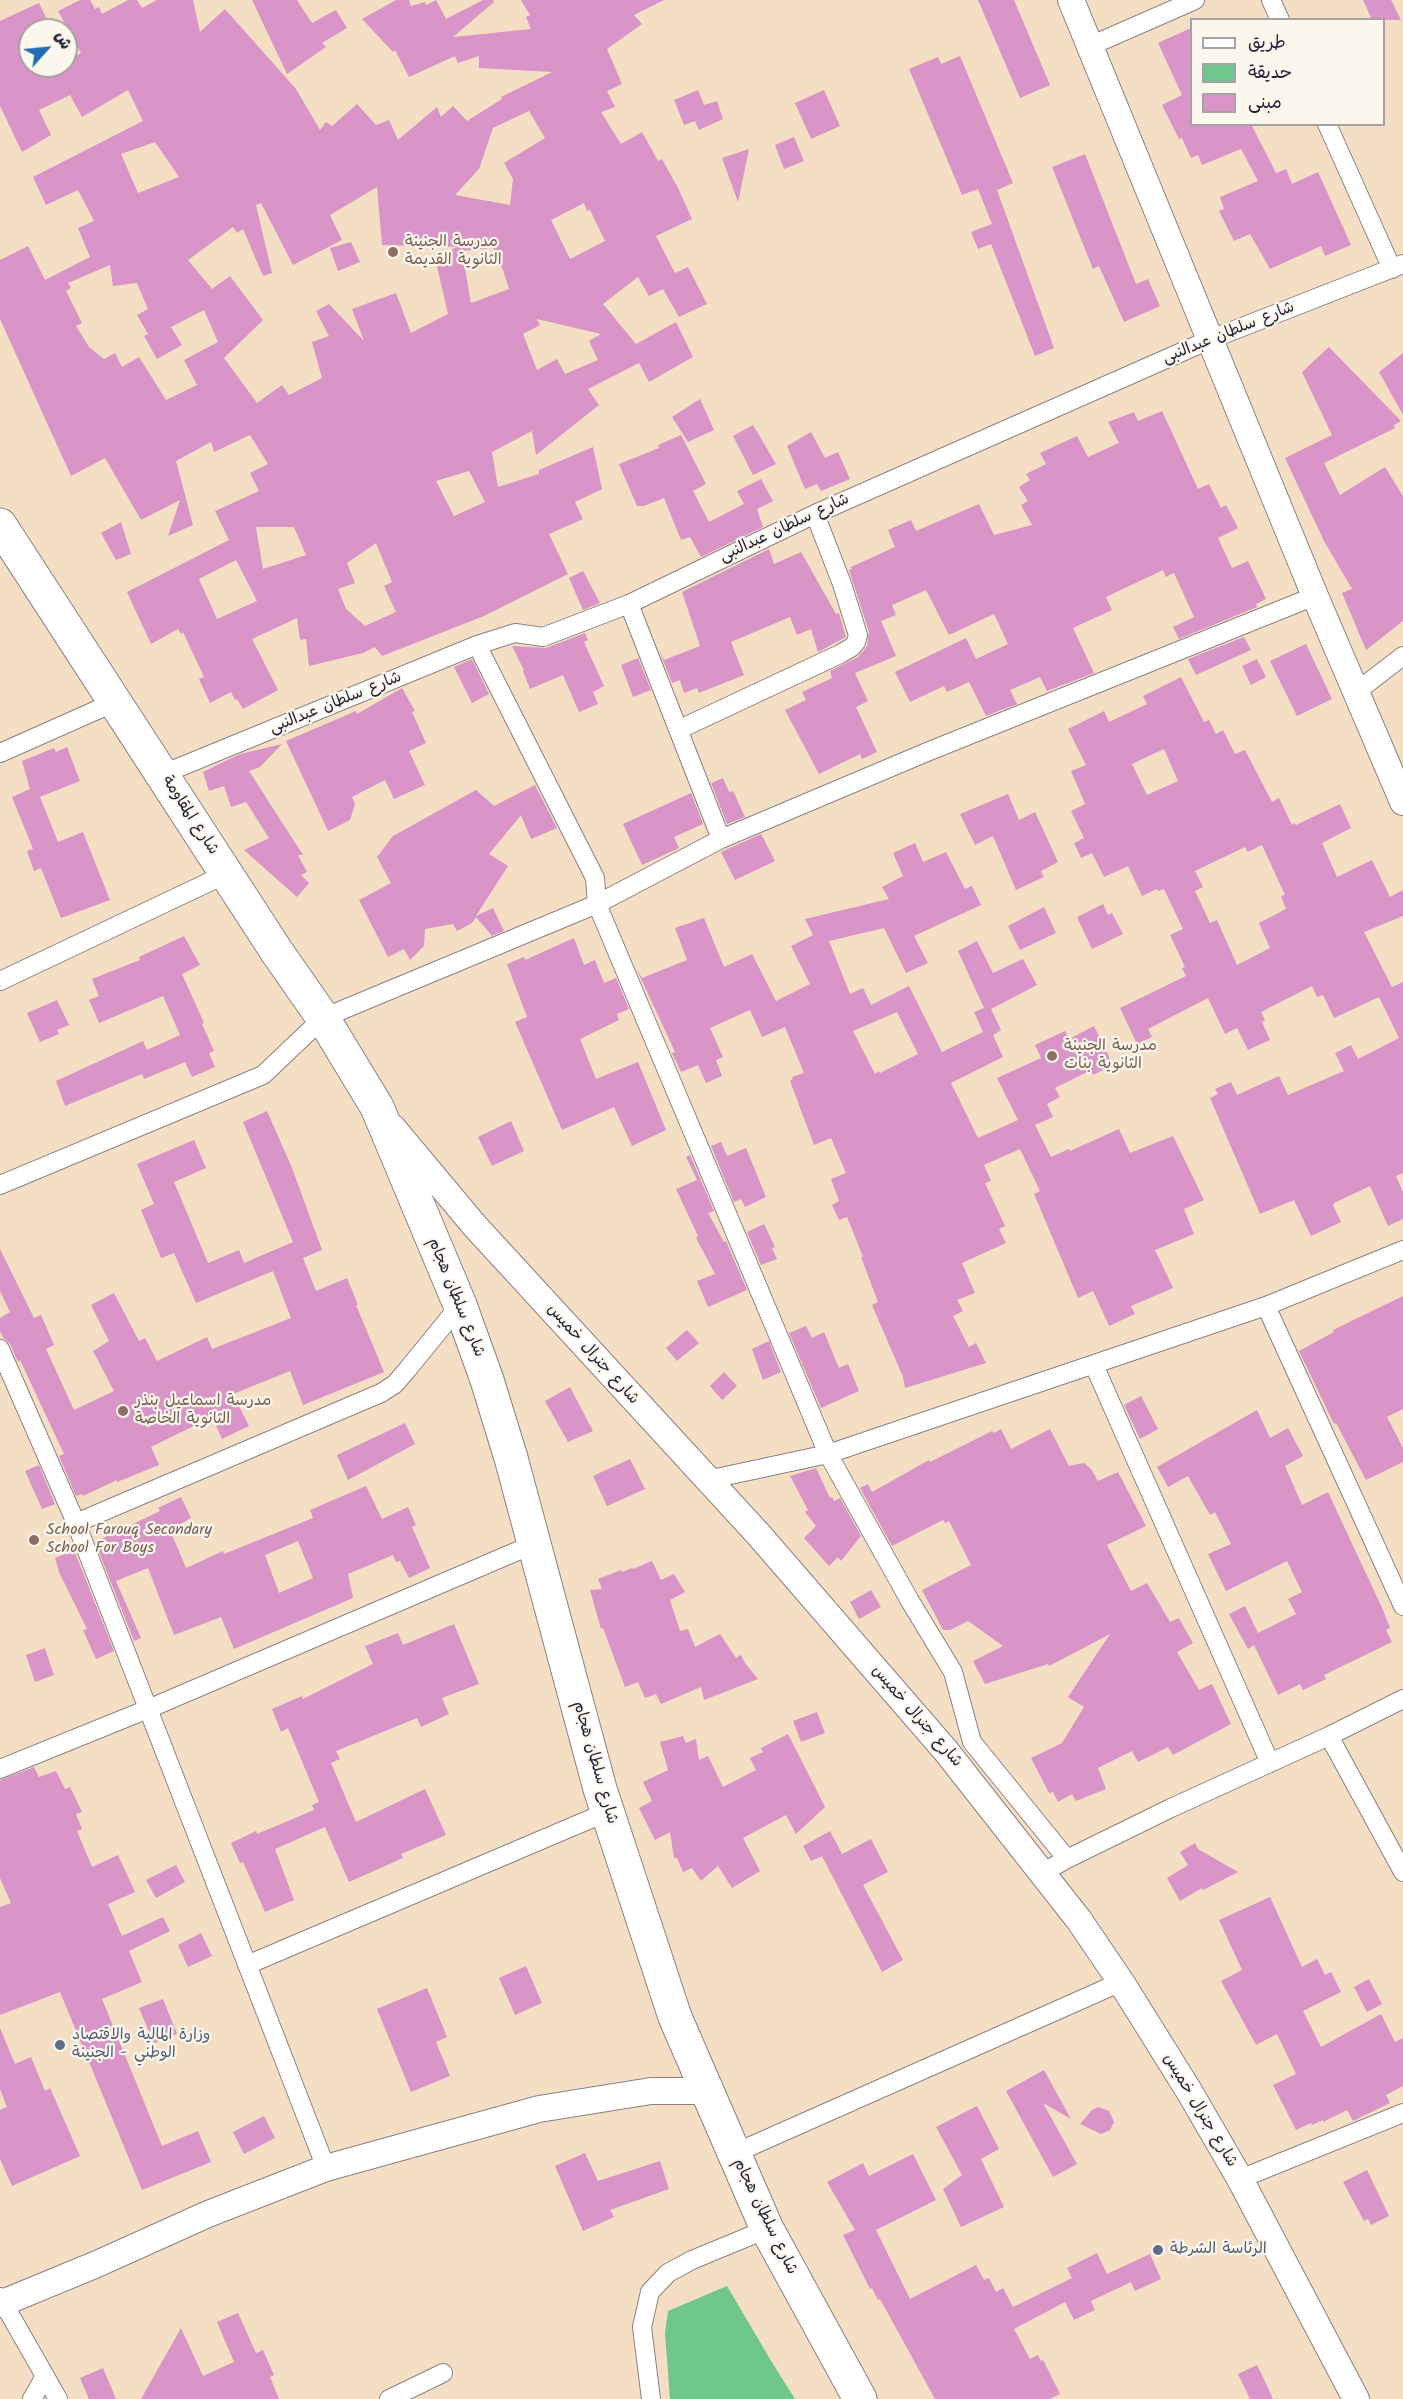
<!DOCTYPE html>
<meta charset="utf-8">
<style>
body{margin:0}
#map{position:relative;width:1403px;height:2399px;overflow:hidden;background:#f5dfc4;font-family:Kalam,"Playpen Sans Arabic",sans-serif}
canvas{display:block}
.legend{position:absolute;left:1190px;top:18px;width:195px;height:108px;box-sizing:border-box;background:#fbf7ec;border:2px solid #a4a2a5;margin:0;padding:8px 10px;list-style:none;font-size:18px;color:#22223b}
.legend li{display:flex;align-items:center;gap:12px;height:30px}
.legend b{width:30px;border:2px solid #a4a2a5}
.north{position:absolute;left:18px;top:18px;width:60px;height:60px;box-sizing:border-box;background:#fbf7ec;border:2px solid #a4a2a5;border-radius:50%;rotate:63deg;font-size:16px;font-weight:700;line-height:24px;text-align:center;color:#22223b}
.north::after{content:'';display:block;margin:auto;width:21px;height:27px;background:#1f6fb2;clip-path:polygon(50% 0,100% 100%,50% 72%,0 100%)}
</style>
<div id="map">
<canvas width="1403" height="2399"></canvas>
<ul class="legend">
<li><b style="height:8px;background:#fff"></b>طريق</li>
<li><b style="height:16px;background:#70c78d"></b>حديقة</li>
<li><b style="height:16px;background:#d994c8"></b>مبنى</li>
</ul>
<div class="north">ش</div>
</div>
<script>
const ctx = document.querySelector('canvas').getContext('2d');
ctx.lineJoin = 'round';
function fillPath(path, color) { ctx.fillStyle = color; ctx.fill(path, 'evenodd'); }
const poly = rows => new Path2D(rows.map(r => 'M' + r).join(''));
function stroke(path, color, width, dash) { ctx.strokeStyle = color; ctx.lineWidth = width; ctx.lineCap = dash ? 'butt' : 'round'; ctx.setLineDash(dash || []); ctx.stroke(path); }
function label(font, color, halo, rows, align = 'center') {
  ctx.font = font + ' Kalam,"Playpen Sans Arabic",sans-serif'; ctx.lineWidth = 4.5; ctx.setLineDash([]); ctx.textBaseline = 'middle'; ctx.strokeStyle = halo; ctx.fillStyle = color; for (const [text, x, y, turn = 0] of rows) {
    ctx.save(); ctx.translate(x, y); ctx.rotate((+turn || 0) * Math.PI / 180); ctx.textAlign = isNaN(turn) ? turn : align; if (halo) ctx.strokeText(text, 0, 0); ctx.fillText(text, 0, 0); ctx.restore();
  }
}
fillPath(poly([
 [727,2286,773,2364,795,2399,670,2399,665,2333,668,2311]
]), '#70c78d');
fillPath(poly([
 [80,0,90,0,95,9,99,7,102,14,128,0,137,0,142,8,157,0,193,0,200,32,225,9,296,89,320,130,326,122,332,126,357,104,376,125,389,120,398,140,437,107,441,117,453,106,467,121,502,99,501,97,552,72,479,68,479,56,458,63,455,56,409,77,395,50,393,52,362,19,396,0,409,0,411,6,425,2,426,5,436,0,446,19,483,0,493,0,494,2,453,37,531,29,526,17,530,15,521,0,664,0,634,15,642,24,607,49,622,84,607,91,615,107,601,112,621,144,642,132,658,161,662,159,678,188,692,219,656,236,675,273,688,267,707,304,679,317,663,289,649,296,638,277,603,304,636,344,676,322,693,357,649,382,639,363,588,389,599,405,536,455,532,431,492,452,498,487,539,474,539,470,593,447,602,489,575,502,583,519,549,534,568,574,484,616,382,656,375,647,363,653,309,666,306,639,300,640,297,618,252,639,278,690,243,709,237,699,235,700,231,692,210,703,199,679,204,677,183,632,181,634,178,629,151,644,127,592,229,540,215,511,259,491,250,473,268,464,250,435,214,452,211,442,176,461,193,525,168,536,180,500,141,520,105,458,71,476,0,319,0,260,28,246,45,280,90,257,78,228,94,221,78,190,46,205,33,177,143,121,128,90,82,117,70,95,39,110,51,135,22,152,0,106,0,21,39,3,52,30,30,30,30,66,66,66,66,62,81,53,58,11],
 [529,111,545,138,504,163,513,179,510,205,455,195,479,169,493,128],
 [155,142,179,177,138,193,121,154],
 [377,187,382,245,457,247,435,258,448,314,411,333,396,293,352,309,364,341,329,304,316,311,329,336,312,342,322,378,289,395,282,385,257,403,224,358,263,320,230,276,212,289,188,260,233,227,237,233,243,229,263,276,272,273,256,205,261,203,293,265,342,240,330,215],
 [584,203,587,211,590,210,605,241,570,259,551,220],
 [493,248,503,270,509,289,471,303,462,251],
 [110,265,113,286,137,283,148,309,137,315,148,334,144,336,157,359,182,345,171,327,204,310,218,342,184,360,197,385,166,400,139,357,122,367,115,353,104,359,89,347,76,326,82,323,66,291,71,288,68,283],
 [537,319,601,334,589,341,598,360,565,374,557,359,537,370,523,334,540,325],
 [469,471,485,502,454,516,436,481],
 [256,527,294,527,306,555,263,569],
 [376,543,392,582,384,586,396,612,365,626,346,609,338,589,355,583,347,563],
 [236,560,257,601,217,619,199,579],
 [252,0,297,0,312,23,336,10,347,28,322,43,326,47,287,74],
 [978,0,1014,0,1050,85,1020,98],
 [1363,0,1391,0,1401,20,1372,20],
 [1191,28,1191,124,1251,124,1276,173,1286,169,1292,184,1318,172,1351,245,1325,256,1321,246,1270,269,1250,234,1234,241,1219,211,1224,209,1220,197,1258,181,1241,149,1202,165,1198,155,1191,158,1182,138,1179,139,1162,105,1182,95,1158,43],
 [960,56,1013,183,997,190,1054,348,1035,356,991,244,978,249,971,232,992,224,978,189,962,195,909,69,938,57,941,64],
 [698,90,704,105,717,101,723,119,699,130,695,121,684,125,674,100],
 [824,90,840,126,811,139,795,103],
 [794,137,804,161,784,169,775,145],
 [749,149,738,202,722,158],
 [1085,154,1136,284,1148,279,1160,306,1124,322,1099,266,1093,269,1052,167],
 [351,242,360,262,338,271,330,248],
 [1329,347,1401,421,1394,425,1395,428,1324,463,1340,495,1385,467,1403,496,1403,621,1366,650,1342,593,1352,589,1324,541,1285,458,1332,435,1302,372],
 [1403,353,1403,415,1379,372],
 [700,399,714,430,688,442,672,417],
 [1162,411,1198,489,1209,484,1221,508,1226,505,1238,528,1218,538,1232,568,1248,561,1266,599,1256,604,1257,607,1179,639,1173,627,1194,617,1174,573,1166,577,1163,570,1106,597,1112,610,1073,628,1094,673,1047,691,1040,677,1010,690,1017,704,986,716,969,682,947,692,944,686,910,702,895,672,966,638,976,659,1008,644,994,614,949,635,926,590,892,605,896,615,881,621,896,656,855,673,868,701,856,707,877,752,862,759,860,754,819,774,785,710,806,700,802,692,832,678,830,671,858,657,867,646,869,632,849,570,852,569,851,567,895,547,888,530,911,520,916,531,979,504,994,535,1032,525,1021,505,1028,501,1019,487,1030,480,1026,474,1046,464,1040,453,1077,436,1088,457,1119,443,1108,422,1134,412,1138,421],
 [753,425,776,464,753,475,733,436],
 [811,432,825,458,838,452,850,479,821,491,817,484,805,489,787,446],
 [681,435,706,484,693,491,709,522,744,504,737,491,761,479,773,501,757,509,763,527,701,557,690,537,681,540,664,498,644,506,637,506,619,464,659,448,658,445],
 [121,522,131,554,116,560,101,533],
 [769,549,774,564,801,552,836,614,839,613,846,637,818,652,811,629,797,635,790,617,731,642,744,675,699,693,697,688,684,693,680,680,672,683,659,650,664,660,700,646,682,592],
 [583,571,600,603,583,610,569,578],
 [585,633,588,640,584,642,604,686,593,692,598,704,579,712,563,675,530,689,523,671,524,670,512,646,546,648],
 [1244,637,1251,650,1196,675,1188,659],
 [1306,644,1332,699,1297,716,1270,661],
 [638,658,651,690,633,697,621,665],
 [472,659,489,694,472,703,454,667],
 [1257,659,1266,677,1251,685,1242,666],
 [1181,677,1204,722,1209,720,1216,734,1223,730,1235,754,1245,750,1272,802,1279,798,1292,825,1294,823,1296,825,1340,804,1351,828,1322,843,1337,877,1372,860,1390,897,1403,890,1403,916,1364,932,1392,987,1403,982,1403,1173,1396,1176,1403,1192,1403,1219,1388,1226,1370,1186,1334,1203,1333,1205,1341,1222,1311,1236,1294,1200,1260,1214,1210,1098,1218,1094,1215,1089,1231,1082,1237,1095,1279,1076,1288,1095,1344,1071,1335,1053,1351,1045,1358,1059,1399,1038,1379,997,1334,1018,1323,995,1317,997,1312,986,1261,1012,1265,1020,1262,1022,1270,1040,1248,1050,1237,1028,1225,1034,1208,998,1148,1029,1152,1037,1137,1044,1120,1008,1186,976,1182,968,1185,967,1170,935,1183,929,1164,889,1158,891,1157,889,1142,896,1128,866,1104,877,1092,853,1081,858,1074,843,1084,838,1071,811,1085,804,1071,771,1086,765,1068,729,1104,711,1109,722,1147,704,1143,696],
 [1164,749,1178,781,1147,795,1132,764],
 [1262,845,1285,895,1281,896,1286,909,1259,923,1270,948,1237,965,1217,920,1210,923,1195,891,1203,887,1195,871,1245,847,1248,852],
 [402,688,415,711,412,712,426,743,409,751,425,785,394,799,385,780,352,797,355,804,350,820,328,831,286,741,356,711,357,714],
 [282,744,260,767,249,771,303,855,298,855,307,872,301,875,309,883,297,897,244,850,269,838,246,802,231,807,224,786,209,791,203,772,240,754],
 [67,747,80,781,40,797,58,842,83,832,110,900,61,918,41,868,34,871,27,851,33,849,12,797,30,789,22,761,54,748,56,752],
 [723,778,729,792,733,791,745,817,727,824,711,783],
 [535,785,557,828,531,839,521,815,489,854,508,866,476,916,493,908,504,931,492,936,476,917,472,923,457,931,453,924,425,929,424,946,410,960,404,949,388,957,359,900,391,883,377,857,393,836,476,790,494,806],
 [691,793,703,824,674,837,679,848,642,865,623,824],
 [1008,794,1019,820,1035,812,1058,862,1041,871,1044,877,1016,890,993,836,975,845,960,814],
 [761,834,775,861,735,880,721,852],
 [915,843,923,862,946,852,965,889,972,886,981,905,914,936,928,963,906,973,884,928,829,941,850,994,863,988,871,1005,909,986,942,1052,983,1032,974,1012,984,1008,958,951,977,941,993,973,1023,959,1037,985,991,1009,1001,1030,993,1035,1003,1057,951,1083,978,1138,1018,1120,997,1078,1041,1058,1035,1045,1065,1031,1069,1039,1094,1026,1113,1065,1093,1075,1091,1070,1055,1088,1060,1097,1047,1104,1053,1117,1035,1125,1051,1157,1069,1149,1070,1151,1119,1129,1130,1153,1173,1136,1204,1200,1184,1209,1194,1234,1155,1250,1173,1288,1131,1306,1135,1314,1109,1326,1093,1291,1078,1298,1034,1194,1040,1191,1020,1149,984,1165,991,1181,985,1183,1005,1226,999,1229,1006,1243,962,1263,975,1293,957,1300,963,1311,953,1316,969,1347,976,1343,986,1363,905,1388,903,1377,872,1305,878,1302,861,1257,863,1257,847,1217,839,1220,832,1205,839,1201,831,1179,846,1173,831,1138,814,1145,790,1081,793,1079,792,1077,804,1073,785,1027,762,1037,750,1010,710,1028,723,1057,716,1060,722,1076,706,1083,698,1065,681,1072,672,1053,675,1052,636,968,642,978,687,960,675,928,704,918,724,967,752,954,776,1001,810,984,791,946,813,935,805,919,889,899,882,887,903,876,893,853],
 [897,1012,918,1054,880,1073,879,1071,875,1074,853,1031],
 [1103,904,1108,915,1112,913,1123,934,1092,949,1077,917],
 [1044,907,1056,933,1020,950,1008,926],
 [184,936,200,965,182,974,204,1023,202,1024,214,1051,209,1053,215,1067,192,1077,185,1062,144,1079,142,1074,65,1106,56,1081,143,1041,147,1050,180,1035,163,996,99,1023,89,1000,99,996,92,979,140,960,139,957],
 [574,938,584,965,595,960,604,983,616,978,629,1009,617,1014,619,1020,580,1039,596,1079,638,1062,666,1130,632,1146,614,1107,562,1130,515,1022,527,1017,507,964,524,957,525,960],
 [57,1000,69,1025,57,1030,59,1034,40,1042,27,1013],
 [267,1111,292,1168,322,1250,303,1258,316,1291,347,1278,358,1305,356,1305,384,1372,303,1405,290,1371,233,1394,249,1426,222,1439,212,1417,151,1447,159,1465,117,1482,117,1480,83,1496,82,1494,76,1496,59,1456,64,1454,20,1360,18,1362,10,1344,4,1339,0,1331,0,1318,10,1312,0,1291,0,1249,34,1318,41,1315,54,1345,46,1349,74,1410,114,1391,93,1351,109,1341,91,1305,114,1293,139,1341,145,1338,157,1361,207,1337,212,1349,291,1318,273,1271,196,1303,174,1253,161,1258,141,1210,154,1204,137,1164,194,1140,206,1168,174,1182,208,1263,239,1250,244,1263,293,1242,243,1122],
 [511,1121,524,1151,492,1166,478,1137],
 [721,1142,727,1156,746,1148,766,1197,745,1207,741,1199,734,1202,711,1146],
 [690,1155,714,1211,708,1213,724,1242,726,1241,747,1290,708,1307,697,1281,715,1274,696,1238,698,1236,676,1189,697,1180,686,1157],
 [764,1224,775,1247,772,1248,777,1259,761,1265,747,1232],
 [1403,1296,1403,1409,1387,1417,1403,1448,1403,1462,1366,1480,1336,1423,1334,1424,1299,1351,1334,1332,1333,1330],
 [806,1326,812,1338,824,1332,839,1368,848,1364,859,1391,821,1408,789,1333],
 [687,1330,699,1343,677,1361,666,1348],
 [769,1341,781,1372,763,1380,752,1349],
 [724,1372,737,1386,722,1400,710,1386],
 [570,1387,593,1431,568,1442,545,1401],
 [1141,1396,1158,1429,1140,1439,1124,1405],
 [1257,1410,1270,1438,1288,1428,1303,1456,1285,1466,1302,1505,1328,1492,1383,1610,1390,1628,1386,1630,1392,1642,1324,1675,1326,1679,1303,1690,1300,1684,1278,1695,1254,1645,1248,1649,1229,1614,1245,1606,1258,1633,1296,1614,1288,1599,1302,1592,1287,1561,1226,1591,1208,1554,1231,1544,1215,1512,1210,1515,1188,1476,1168,1487,1157,1467],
 [405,1423,415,1444,348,1480,337,1455],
 [1001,1429,1011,1449,1050,1429,1069,1466,1084,1463,1091,1469,1098,1481,1118,1472,1146,1526,1107,1545,1131,1591,1147,1583,1170,1622,1179,1618,1193,1643,1177,1652,1199,1690,1212,1684,1231,1724,1173,1755,1168,1747,1138,1762,1132,1751,1098,1768,1106,1789,1076,1801,1072,1794,1058,1802,1053,1792,1049,1793,1031,1758,1062,1743,1084,1707,1068,1697,1110,1634,1049,1666,1048,1664,985,1684,973,1661,1003,1646,968,1621,950,1630,943,1630,922,1590,971,1565,949,1521,945,1523,943,1520,892,1546,860,1488,868,1484,872,1492,929,1460,930,1462,992,1431,994,1433],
 [630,1459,645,1489,607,1506,593,1476],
 [39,1465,55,1504,42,1509,25,1471],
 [816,1468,830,1498,832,1497,834,1501,840,1498,861,1536,841,1561,838,1557,829,1566,804,1538,816,1526,805,1512,808,1510,790,1476],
 [366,1486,382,1519,408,1507,416,1525,412,1527,430,1568,409,1578,400,1561,396,1562,393,1555,348,1574,353,1598,234,1649,221,1617,174,1635,148,1568,116,1581,141,1638,134,1641,95,1542,160,1511,158,1508,181,1497,191,1518,170,1530,186,1568,223,1551,224,1554,313,1518,310,1510],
 [298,1541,313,1578,279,1593,265,1555],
 [74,1550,114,1651,96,1659,83,1630,87,1629,59,1572,55,1558],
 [652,1561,661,1580,674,1574,685,1592,670,1600,680,1631,688,1629,695,1647,720,1634,736,1658,741,1655,745,1663,758,1679,704,1700,701,1687,661,1704,656,1694,645,1698,638,1682,625,1687,603,1628,601,1629,590,1590,602,1589,598,1579,621,1570,622,1572,632,1568,633,1569],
 [871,1590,881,1607,859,1619,850,1602],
 [454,1624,479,1684,442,1698,449,1714,421,1727,417,1718,336,1751,340,1759,331,1763,356,1822,425,1789,446,1835,401,1854,403,1858,349,1882,325,1827,275,1849,294,1900,265,1912,243,1862,240,1863,231,1843,256,1831,257,1834,314,1810,312,1805,319,1802,288,1728,281,1732,272,1709,302,1696,303,1699,373,1664,365,1646,398,1633,403,1645],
 [45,1648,54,1675,35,1682,26,1655],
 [817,1712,825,1733,801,1742,793,1721],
 [788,1734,825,1807,796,1834,786,1815,743,1838,760,1871,732,1888,718,1866,701,1881,692,1868,683,1872,677,1858,674,1858,670,1832,655,1840,639,1808,652,1801,643,1782,668,1770,660,1742,683,1736,686,1743,696,1739,699,1760,708,1756,723,1787,756,1770,750,1758,763,1752,761,1748],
 [34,1767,39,1777,56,1771,65,1789,70,1787,82,1812,76,1814,82,1829,77,1831,92,1867,118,1855,135,1892,108,1904,122,1936,163,1917,170,1931,129,1951,142,1982,102,1999,162,2146,198,2131,211,2162,142,2190,60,1992,0,2015,0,1907,11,1903,0,1878,0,1780],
 [830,1831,842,1854,871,1839,888,1872,863,1885,903,1960,882,1972,822,1856,811,1861,803,1846],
 [1195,1843,1198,1849,1238,1872,1203,1890,1202,1888,1180,1901,1167,1878,1188,1865,1180,1852],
 [176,1865,185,1882,156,1898,146,1880],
 [1270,1897,1302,1967,1317,1959,1325,1975,1331,1972,1341,1992,1303,2011,1321,2047,1381,2014,1395,2042,1403,2038,1403,2086,1386,2095,1390,2103,1353,2121,1347,2110,1323,2122,1323,2120,1312,2125,1311,2123,1296,2130,1273,2085,1296,2074,1277,2034,1256,2045,1221,1981,1242,1970,1219,1920],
 [201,1933,212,1956,188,1967,178,1945],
 [526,1966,542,2003,515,2015,499,1978],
 [1369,1979,1382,2004,1367,2012,1354,1987],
 [427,1988,447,2037,436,2042,450,2076,411,2092,377,2009],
 [163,1999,177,2034,154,2043,139,2008],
 [0,2028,15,2064,31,2057,45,2091,50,2088,80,2156,12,2186,0,2159,0,2110,7,2107,0,2089],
 [1044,2070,1071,2119,1043,2103,1077,2164,1053,2177,1006,2091],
 [977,2106,999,2149,981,2159,1004,2207,961,2227,943,2189,962,2175,936,2127],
 [1098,2107,1109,2111,1114,2122,1110,2130,1101,2134,1080,2124,1092,2110],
 [264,2116,275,2138,244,2154,233,2132],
 [585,2153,598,2181,660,2161,669,2189,610,2210,614,2217,583,2231,555,2166],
 [913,2154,936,2200,876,2230,910,2299,976,2265,984,2280,989,2278,996,2292,1003,2288,1013,2307,1072,2278,1067,2268,1097,2253,1107,2274,1150,2254,1161,2279,1135,2291,1131,2282,1091,2301,1095,2310,1074,2320,1065,2302,1014,2329,1030,2359,1038,2355,1041,2361,1043,2360,1060,2394,1050,2399,935,2399,880,2299,878,2300,872,2288,870,2289,843,2235,855,2230,827,2182,863,2163,869,2176],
 [1367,2170,1389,2216,1371,2225,1368,2219,1364,2221,1343,2182],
 [238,2313,256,2353,263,2350,274,2375,270,2377,279,2399,141,2399,181,2328,203,2376,234,2362,217,2322],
 [1257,2365,1263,2377,1273,2399,1250,2399,1238,2374],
 [103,2368,116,2399,89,2399,80,2378]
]), '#d994c8');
const street = poly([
 [1271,0,1280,20],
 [1090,46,1195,0],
 [1327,124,1392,269],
 [629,604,721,839],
 [477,645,595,878,597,904,828,1454,910,1601,953,1672,972,1742,1067,1859],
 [1356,692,1403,656],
 [680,729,840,654,852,647,856,642,858,635,842,584,815,514],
 [0,753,115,702],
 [163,774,477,645,515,633,543,637,629,604,815,514,1209,340,1403,264],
 [0,981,226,874],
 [0,1185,263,1075,323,1018,597,904,721,839,927,752,1315,596],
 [1266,1306,1403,1606],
 [0,1349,76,1523,326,2168],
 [1094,1365,1270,1763],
 [707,1480,828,1454,1266,1306,1403,1250],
 [76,1523,381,1393,395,1384,407,1370,460,1305],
 [1329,1736,1403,1872],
 [0,1769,148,1709,534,1544],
 [1042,1873,1067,1859,1171,1808,1329,1736,1403,1699],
 [247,1965,607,1812],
 [733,2154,1121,1982],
 [1240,2179,1403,2113],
 [0,2297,58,2399],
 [32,2399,45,2376],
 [389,2399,443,2373],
 [651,2399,642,2327,650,2292,668,2273,692,2260,767,2229]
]);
const secondary = poly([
 [1071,0,1315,596,1403,802],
 [393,1128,474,1225,759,1535,946,1751,1079,1920,1121,1982,1189,2091,1240,2179,1356,2399],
 [0,2304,97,2264,208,2214,326,2168,539,2109,651,2091,706,2091]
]);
const highway = poly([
 [0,525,277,952,323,1018,377,1107,460,1305,487,1380,511,1458,600,1789,675,2017,767,2229,860,2399]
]);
stroke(street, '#8c8080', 20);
stroke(secondary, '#8c8080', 28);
stroke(highway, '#8c8080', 35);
stroke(street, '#fff', 18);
stroke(secondary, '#fff', 26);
stroke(highway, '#fff', 33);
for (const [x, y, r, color] of [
 [393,252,6,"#8d6e63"],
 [1052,1056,6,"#8d6e63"],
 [123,1411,6,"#8d6e63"],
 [34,1540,6,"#8d6e63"],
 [60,2045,6,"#5c6f8a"],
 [1158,2250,6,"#5c6f8a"]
]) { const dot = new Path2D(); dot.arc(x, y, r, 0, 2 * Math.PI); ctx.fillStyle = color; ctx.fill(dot); stroke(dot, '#fbf7ec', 2); }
label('16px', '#785e54', '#fbf7ec', [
 ["مدرسة الجنينة",405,243],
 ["الثانوية القديمة",405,261],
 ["مدرسة الجنينة",1064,1047],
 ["الثانوية بنات",1064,1065],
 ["مدرسة اسماعيل بنذر",135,1402],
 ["الثانوية الخاصة",135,1420],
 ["School Farouq Secondary",46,1531],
 ["School For Boys",46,1549]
], 'left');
label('16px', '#22223b', '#fbf7ec', [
 ["شارع سلطان عبدالنبى",1229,334,-22],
 ["شارع سلطان عبدالنبى",785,529,-25],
 ["شارع سلطان عبدالنبى",336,704,-22],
 ["شارع المقاومة",189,816,57],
 ["شارع سلطان هجام",455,1298,68],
 ["شارع جنرال خميس",592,1355,48],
 ["شارع جنرال خميس",916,1717,49],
 ["شارع سلطان هجام",594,1763,74],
 ["شارع جنرال خميس",1199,2111,59],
 ["شارع سلطان هجام",764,2217,64]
]);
label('16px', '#4e5e75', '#fbf7ec', [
 ["وزارة المالية والاقتصاد",72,2036],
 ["الوطني - الجنينة",72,2054],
 ["الرئاسة الشرطة",1170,2250]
], 'left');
</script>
